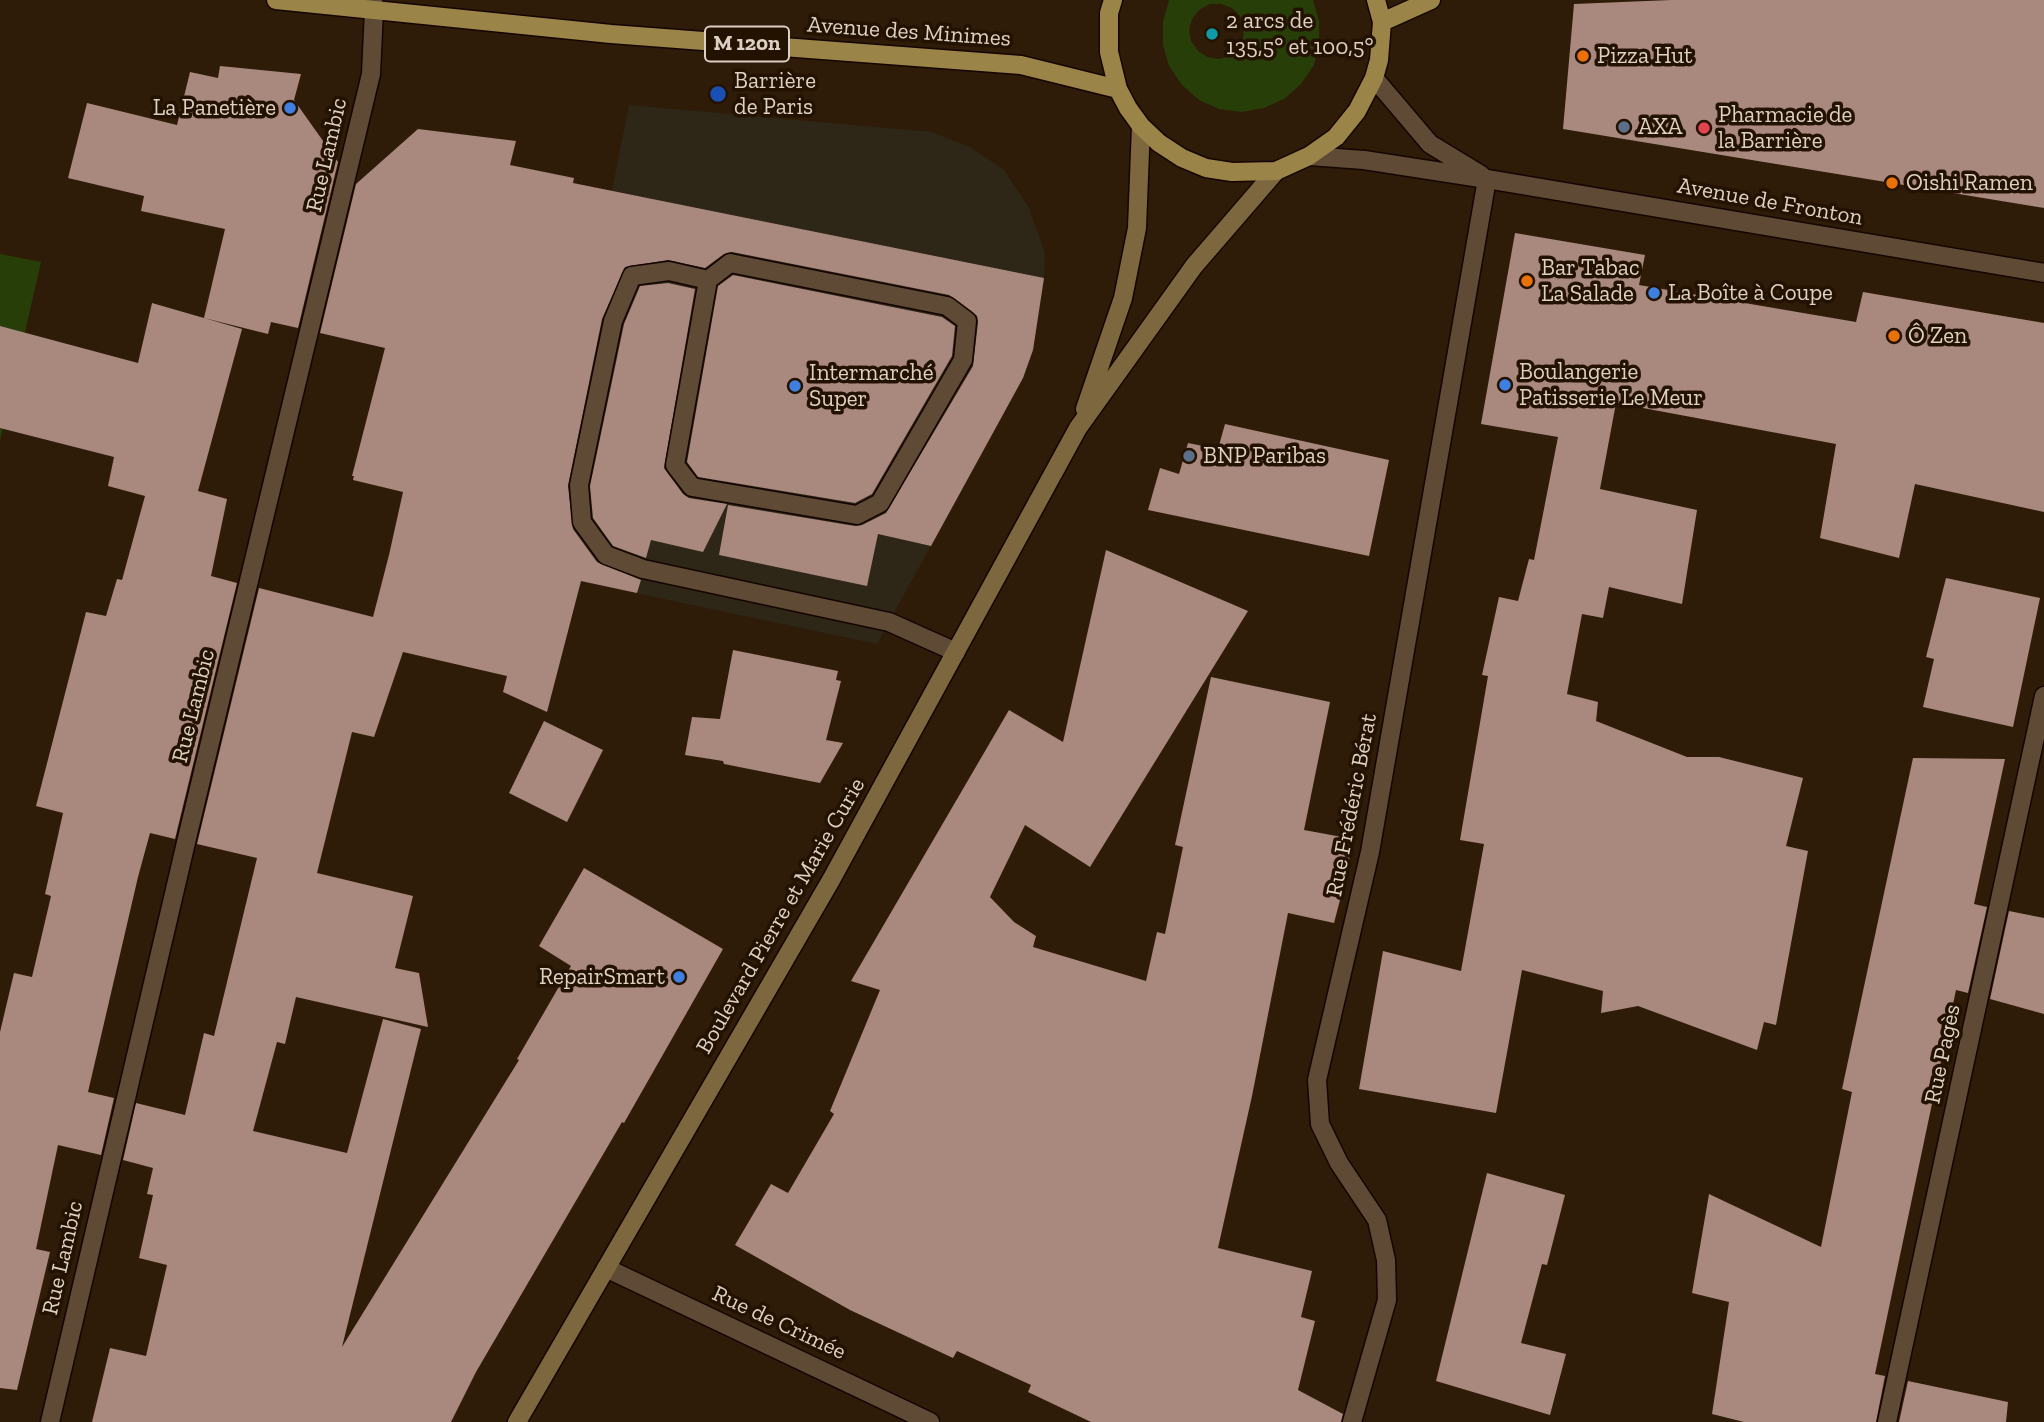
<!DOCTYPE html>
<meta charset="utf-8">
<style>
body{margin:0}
canvas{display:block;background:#2e1b08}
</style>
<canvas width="2044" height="1422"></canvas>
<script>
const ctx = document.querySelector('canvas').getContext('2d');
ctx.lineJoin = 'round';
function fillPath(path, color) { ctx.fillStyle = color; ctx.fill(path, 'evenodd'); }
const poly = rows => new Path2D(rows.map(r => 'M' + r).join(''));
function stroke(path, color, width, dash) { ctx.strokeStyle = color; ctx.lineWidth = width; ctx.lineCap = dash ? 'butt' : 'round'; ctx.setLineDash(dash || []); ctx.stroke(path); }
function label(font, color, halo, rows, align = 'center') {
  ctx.font = font + ' "Zilla Slab",serif'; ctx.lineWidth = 7; ctx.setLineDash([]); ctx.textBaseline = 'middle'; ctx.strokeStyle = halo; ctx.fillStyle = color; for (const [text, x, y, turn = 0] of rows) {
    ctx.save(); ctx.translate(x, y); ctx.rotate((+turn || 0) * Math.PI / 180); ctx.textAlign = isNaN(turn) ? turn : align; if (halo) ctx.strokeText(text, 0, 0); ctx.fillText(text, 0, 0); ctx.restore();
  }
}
fillPath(poly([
 [629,105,932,132,970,147,1003,169,1029,208,1045,253,1044,278,1033,350,1023,378,877,644,536,572]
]), '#2e2616');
fillPath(poly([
 [1169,0,1313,0,1319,21,1319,43,1314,65,1301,84,1284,99,1264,108,1242,112,1219,109,1199,100,1182,85,1169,66,1163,45,1163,22],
 [1210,4,1221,4,1232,8,1240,16,1244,27,1243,39,1239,49,1229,56,1219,59,1207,57,1198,51,1191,41,1189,30,1192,19,1199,10],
 [0,254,41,262,0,441]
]), '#273e09');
fillPath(poly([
 [1671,0,2044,0,2044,208,1563,129,1574,4],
 [220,66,301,74,294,100,338,162,298,328,271,322,268,334,204,318,225,229,141,211,144,196,68,178,87,103,177,125,190,72,218,78],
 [418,129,516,141,510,165,574,178,573,183,1044,278,1033,350,1023,378,931,546,878,534,867,586,719,555,728,505,855,526,862,525,886,513,973,366,978,322,977,316,949,295,732,252,724,254,705,268,668,260,625,267,602,319,568,486,573,529,597,562,641,580,637,593,581,581,547,712,503,692,507,676,403,652,374,737,352,732,317,873,413,896,395,968,419,973,428,1027,296,997,285,1044,277,1042,253,1131,347,1153,383,1019,421,1029,342,1347,519,1060,517,1059,571,966,539,946,584,868,723,949,624,1123,622,1122,476,1372,451,1422,92,1422,110,1348,146,1356,167,1265,139,1258,153,1195,147,1194,153,1168,123,1160,136,1103,185,1115,204,1033,214,1036,257,858,197,844,259,588,373,617,389,555,403,492,353,480,354,476,352,476,385,348,320,333,356,184],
 [1515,233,1645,255,1639,285,1856,322,1863,292,2044,323,2044,512,1915,484,1899,558,1820,538,1836,444,1616,403,1600,489,1697,510,1682,604,1609,587,1603,618,1582,614,1567,694,1598,702,1596,721,1687,757,1719,757,1803,778,1786,846,1808,851,1776,1025,1764,1022,1757,1050,1638,1006,1601,1013,1603,991,1522,970,1496,1113,1359,1089,1383,951,1461,971,1484,844,1460,840,1488,676,1482,675,1499,597,1518,601,1529,559,1534,560,1558,437,1481,424],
 [733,275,942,317,955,326,952,356,872,494,855,503,698,477,687,462,718,286],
 [668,283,695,289,664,468,683,494,689,498,727,504,703,552,651,540,646,558,613,546,593,518,590,486,624,324,640,286],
 [152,303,242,329,198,491,227,499,211,576,237,583,175,839,150,833,138,877,88,1092,114,1098,101,1155,58,1145,36,1249,50,1252,17,1390,0,1388,0,1032,14,973,32,977,51,896,45,894,63,813,36,806,86,612,106,616,117,579,122,580,145,496,108,486,114,457,0,428,0,326,138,363],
 [1225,424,1389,460,1369,556,1148,510,1160,468,1179,474,1188,443,1218,449],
 [1106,550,1248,611,1090,867,1025,825,990,897,1014,922,1036,936,1033,947,1146,981,1157,932,1165,934,1183,847,1175,845,1211,677,1330,702,1304,830,1353,839,1345,881,1334,923,1288,913,1252,1096,1218,1248,1312,1271,1301,1317,1315,1321,1298,1390,1343,1414,1341,1422,1091,1422,1028,1392,1031,1385,957,1351,953,1358,850,1310,735,1245,771,1184,788,1193,834,1114,830,1111,880,990,851,981,1009,710,1063,742],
 [1946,578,2040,598,2013,727,1923,707,1934,659,1926,657],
 [733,650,838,671,836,680,841,681,826,740,843,743,820,783,724,764,723,761,685,755,692,717,720,719],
 [544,721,603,750,567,822,509,793],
 [1913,758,2005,759,1974,904,1987,907,1968,993,1956,990,1875,1374,1885,1376,1876,1422,1744,1422,1712,1414,1729,1302,1692,1293,1709,1194,1821,1247,1852,1092,1842,1089],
 [2009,911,2044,918,2044,1014,1990,999],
 [1487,1173,1565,1195,1547,1265,1542,1264,1521,1343,1566,1354,1550,1415,1436,1381],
 [1908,1381,2008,1402,2006,1422,1899,1422]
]), '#a9887e');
const service = poly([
 [730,263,947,306,967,321,963,360,880,503,857,515,692,487,675,465,708,280,730,263],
 [708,280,669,271,632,276,613,321,579,485,582,522,606,555,643,569,889,622,956,652]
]);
const minor = poly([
 [606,1268,930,1422],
 [50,1422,188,834,371,74,374,10,373,0],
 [1352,1422,1387,1300,1386,1260,1377,1220,1339,1163,1320,1124,1317,1080,1370,852,1487,179],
 [1887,1422,2044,696]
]);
const tertiary = poly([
 [1374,78,1430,144,1481,175],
 [1309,156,1364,160,1487,179,2044,273]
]);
const secondary = poly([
 [1085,409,1123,298,1137,228,1141,126],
 [517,1422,831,880,1078,428,1194,266,1276,171]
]);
const primary = poly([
 [276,0,611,34,1021,65,1118,89],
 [1113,0,1109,13,1109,52,1118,89,1128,108,1141,126,1159,143,1182,158,1206,168,1232,172,1276,171,1309,156,1336,137,1357,111,1374,78,1379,60,1382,22,1376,0],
 [1382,22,1431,0]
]);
stroke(service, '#150500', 21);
stroke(minor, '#150500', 21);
stroke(tertiary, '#150500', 21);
stroke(secondary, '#150500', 21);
stroke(primary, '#150500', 21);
stroke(service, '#5f4a36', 18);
stroke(minor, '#5f4a36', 18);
stroke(tertiary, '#5f4a36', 18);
stroke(secondary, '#7d673f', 18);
stroke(primary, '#9b8447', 18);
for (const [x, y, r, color] of [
 [1212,34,7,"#0f9aa8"],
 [1583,56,7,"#e8710a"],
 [718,94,9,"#1a4fb4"],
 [290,108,7,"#3f7fe0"],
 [1624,127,7,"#5c6f8a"],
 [1704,128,7,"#e0444e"],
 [1892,183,7,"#e8710a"],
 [1527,281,7,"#e8710a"],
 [1654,293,7,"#3f7fe0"],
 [1894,336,7,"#e8710a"],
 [1505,385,7,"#3f7fe0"],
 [795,386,7,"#3f7fe0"],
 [1189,456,7,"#5c6f8a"],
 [679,977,7,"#3f7fe0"]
]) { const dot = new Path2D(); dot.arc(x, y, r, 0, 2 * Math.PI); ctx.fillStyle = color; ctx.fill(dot); stroke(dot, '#241201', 2.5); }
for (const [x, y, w] of [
 [747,44,84]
]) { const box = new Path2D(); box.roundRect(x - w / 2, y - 17.5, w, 35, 5); ctx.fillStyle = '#241201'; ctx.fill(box); stroke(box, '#ddd0c4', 2); }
label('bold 21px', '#ddd0c4', null, [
 ["M 120n",747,44]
]);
label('23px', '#ddd0c4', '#241201', [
 ["2 arcs de",1226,21],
 ["135,5° et 100,5°",1226,47],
 ["Pizza Hut",1597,56],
 ["Barrière",734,81],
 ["de Paris",734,107],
 ["La Panetière",276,108,"right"],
 ["Pharmacie de",1718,115],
 ["la Barrière",1718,141],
 ["AXA",1638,127],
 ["Oishi Ramen",1906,183],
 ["Bar Tabac",1541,268],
 ["La Salade",1541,294],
 ["La Boîte à Coupe",1668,293],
 ["Ô Zen",1908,336],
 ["Boulangerie",1519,372],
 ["Patisserie Le Meur",1519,398],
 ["Intermarché",809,373],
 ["Super",809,399],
 ["BNP Paribas",1203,456],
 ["RepairSmart",665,977,"right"]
], 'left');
label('23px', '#ddd0c4', '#241201', [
 ["Avenue des Minimes",909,32,4],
 ["Rue Lambic",327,155,-77],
 ["Avenue de Fronton",1770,202,10],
 ["Rue Lambic",194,706,-76],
 ["Rue Frédéric Bérat",1352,805,-79],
 ["Boulevard Pierre et Marie Curie",781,916,-60],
 ["Rue Pagès",1943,1054,-78],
 ["Rue Lambic",63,1258,-77],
 ["Rue de Crimée",779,1323,25]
]);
</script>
